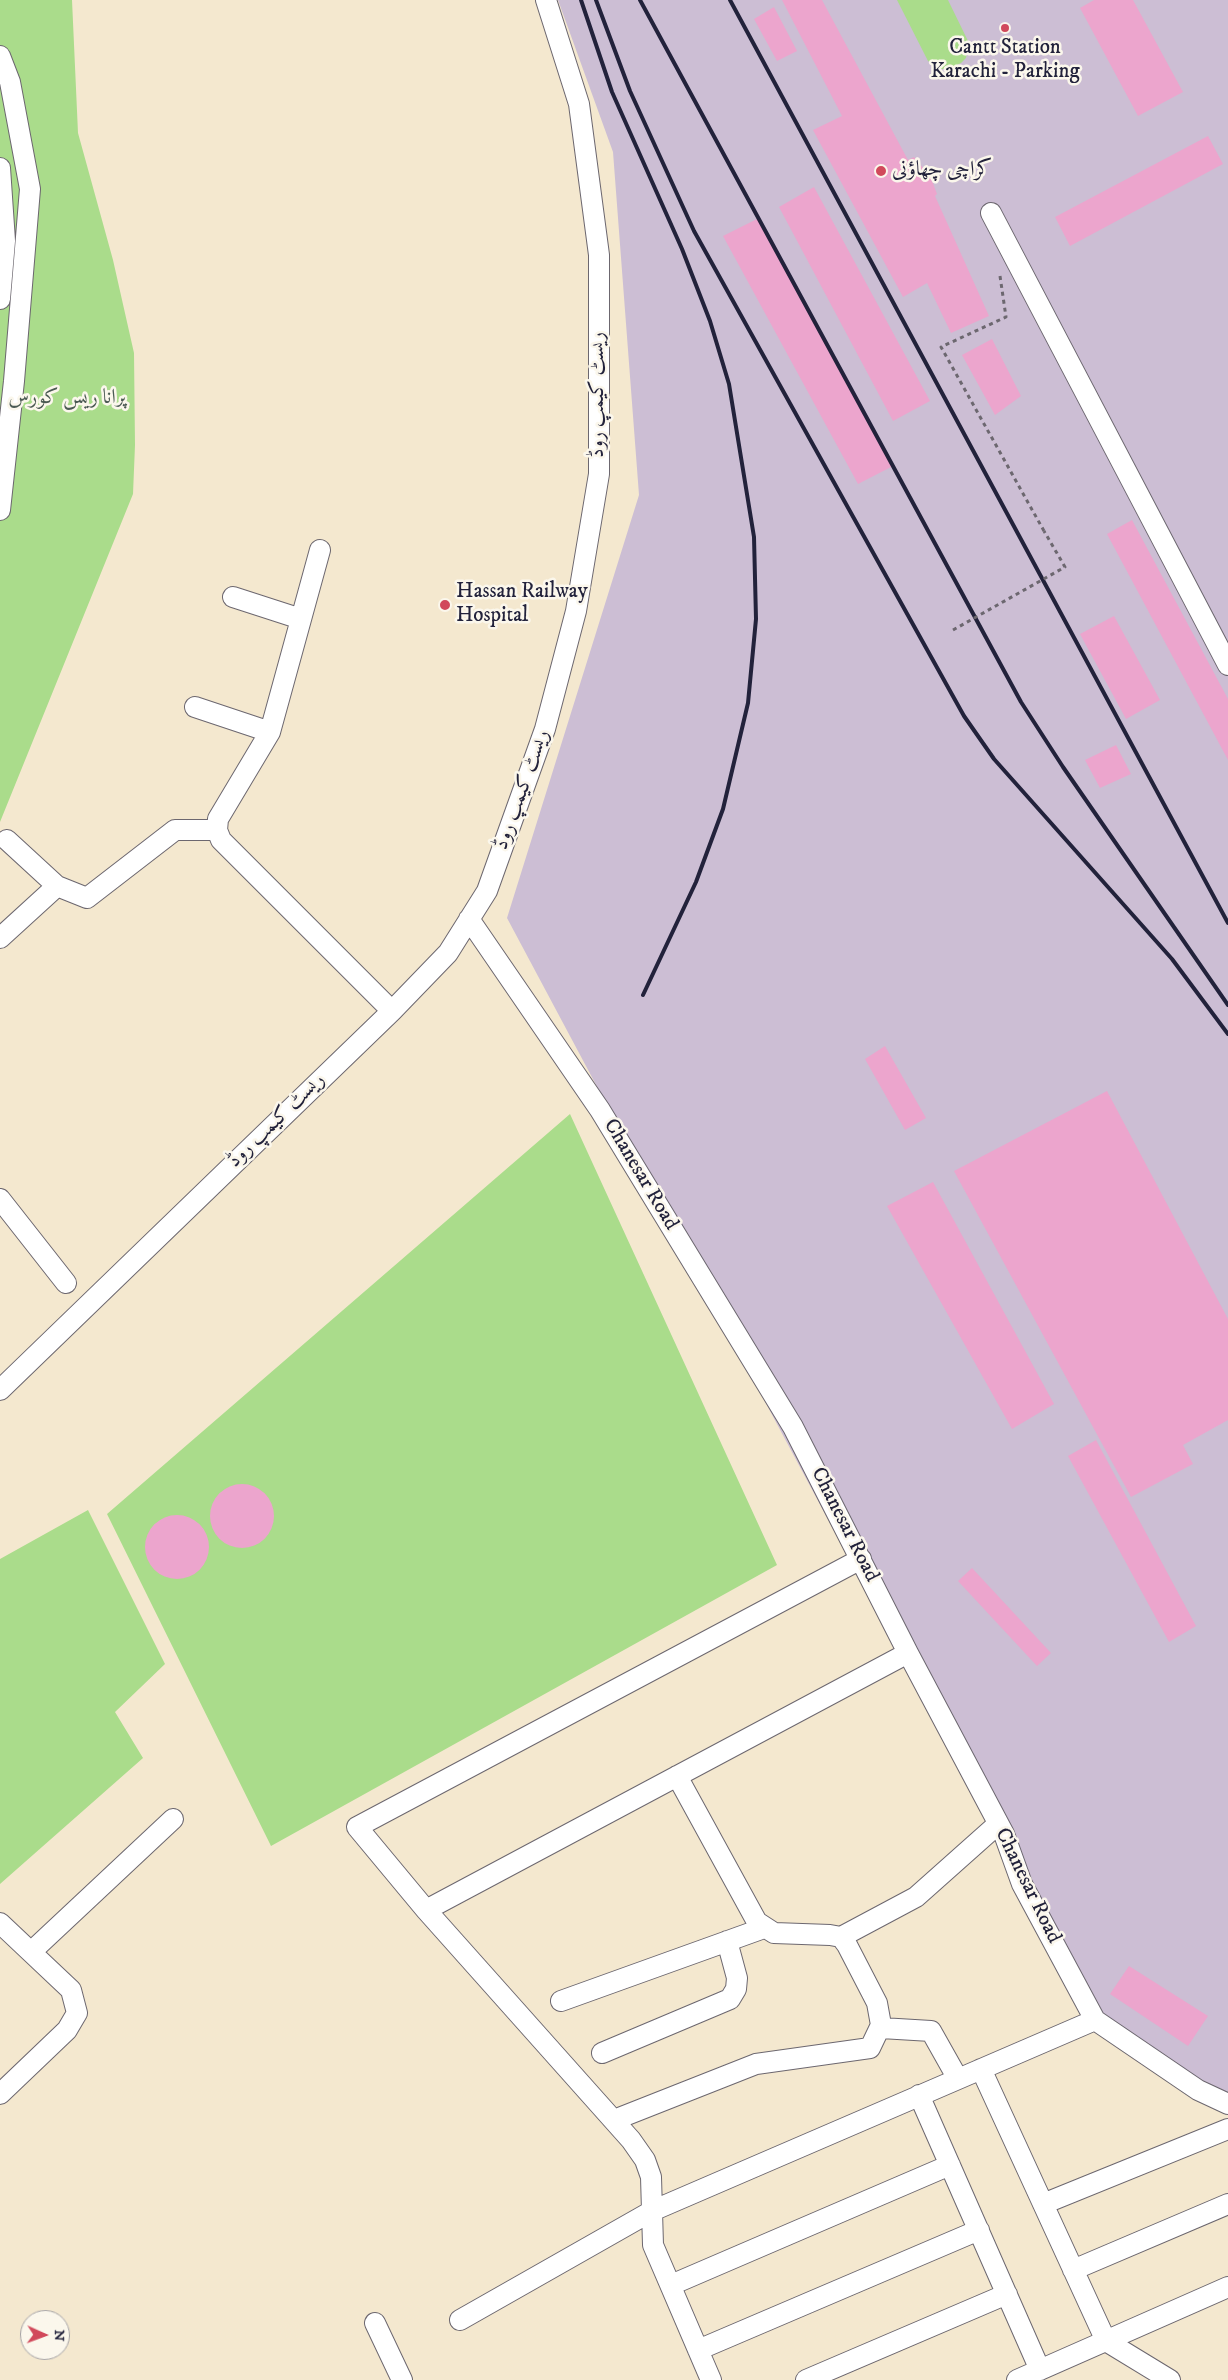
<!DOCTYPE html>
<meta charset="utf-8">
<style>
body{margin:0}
#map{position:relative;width:1228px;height:2380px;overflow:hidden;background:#f4e8cf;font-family:"IM FELL DW Pica",serif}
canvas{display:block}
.north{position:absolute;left:20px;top:2310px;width:50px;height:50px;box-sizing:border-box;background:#fbf7ec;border:1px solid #a4a2a5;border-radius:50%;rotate:92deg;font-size:14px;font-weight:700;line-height:20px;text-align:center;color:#22223b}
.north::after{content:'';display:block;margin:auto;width:18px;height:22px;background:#d1495b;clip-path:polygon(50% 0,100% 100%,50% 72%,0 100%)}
</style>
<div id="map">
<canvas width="1228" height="2380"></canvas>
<div class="north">N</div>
</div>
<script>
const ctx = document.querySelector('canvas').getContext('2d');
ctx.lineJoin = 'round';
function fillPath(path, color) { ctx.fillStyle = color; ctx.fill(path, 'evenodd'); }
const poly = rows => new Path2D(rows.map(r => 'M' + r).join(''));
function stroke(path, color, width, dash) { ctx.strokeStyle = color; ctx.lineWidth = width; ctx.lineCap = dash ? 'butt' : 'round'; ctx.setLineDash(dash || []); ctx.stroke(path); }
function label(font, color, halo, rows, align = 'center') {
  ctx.font = font + ' "IM FELL DW Pica",Amiri,serif'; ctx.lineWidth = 5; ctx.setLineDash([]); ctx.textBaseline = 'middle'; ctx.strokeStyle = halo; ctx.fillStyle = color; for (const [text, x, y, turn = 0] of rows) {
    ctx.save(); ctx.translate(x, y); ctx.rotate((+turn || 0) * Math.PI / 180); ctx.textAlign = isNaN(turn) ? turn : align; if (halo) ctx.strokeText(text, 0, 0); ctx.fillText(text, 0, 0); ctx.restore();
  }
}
fillPath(poly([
 [558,0,1228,0,1228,2104,1095,2020,507,918,639,495,613,152]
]), '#ccbed4');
fillPath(poly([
 [0,0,72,0,78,133,113,260,134,353,135,445,133,494,0,822],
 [897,0,948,0,969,43,966,58,961,63,948,69,941,69,928,61],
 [570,1114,777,1565,271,1846,107,1514],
 [88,1510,165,1664,115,1712,143,1758,0,1884,0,1559]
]), '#aadc8b');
fillPath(poly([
 [782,0,822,0,908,160,914,157,931,178,937,194,935,196,989,316,951,333,927,283,903,297,813,130,842,116],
 [1094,0,1133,0,1183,92,1138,116,1080,8],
 [774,7,797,51,777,61,754,19],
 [1208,136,1223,164,1070,246,1055,217],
 [814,187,930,401,893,421,779,207],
 [759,218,893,466,858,484,723,236],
 [992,339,1021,396,995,415,962,355],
 [1132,520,1228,699,1228,760,1107,534],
 [1114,616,1160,700,1126,719,1080,634],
 [1116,745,1131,774,1100,788,1085,760],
 [885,1046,926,1118,905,1130,865,1059],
 [1107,1091,1228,1319,1228,1420,1183,1445,1193,1464,1131,1497,954,1171],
 [933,1182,1054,1404,1012,1429,887,1206],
 [1096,1440,1196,1626,1169,1642,1068,1456],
 '210 1516a32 32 0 1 1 64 0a32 32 0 1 1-64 0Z',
 '145 1547a32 32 0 1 1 64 0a32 32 0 1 1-64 0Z',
 [972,1568,1051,1653,1037,1666,958,1581],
 [1129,1966,1208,2016,1188,2046,1110,1994]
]), '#eca5cd');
const minor = poly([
 [0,56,10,82,30,189,14,381,0,510],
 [0,168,5,241,0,299],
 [991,213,1228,665],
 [320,550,270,732,218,819,217,830,221,840,392,1011],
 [233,597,301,619],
 [195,707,270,732],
 [7,840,57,886],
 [469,919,600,1110,793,1427,908,1653,1004,1834,1022,1884,1095,2020,1198,2090,1228,2104],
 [0,938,57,886,87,898,175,830,217,830],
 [0,1199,66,1283],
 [0,1390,392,1011,448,953,487,891,545,729,576,611,599,474,599,255,579,104,546,0],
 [426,1910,908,1653],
 [0,1923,71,1990,77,2013,67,2030,0,2094],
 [841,1937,916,1897,998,1824],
 [31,1952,173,1819],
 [561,2001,764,1928],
 [881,2028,931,2031,958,2079],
 [602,2053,730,1999,736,1989,737,1978,727,1941],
 [981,2069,1106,2341,1170,2380],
 [919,2095,1040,2370],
 [614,2120,756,2064,870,2048,881,2025,877,2003,847,1945,841,1937,830,1935,774,1933,757,1922,677,1776],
 [1043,2204,1228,2129],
 [1073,2270,1228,2204],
 [671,2285,950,2165],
 [460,2320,652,2211,1095,2020],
 [375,2323,402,2380],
 [698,2350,979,2230],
 [711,2380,653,2245,651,2177,645,2160,631,2140,426,1910,357,1827,861,1559],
 [806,2380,1007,2294],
 [1017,2380,1228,2287]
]);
stroke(minor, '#6c676f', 22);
stroke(poly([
 [1000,276,1006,317,941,347,1044,531]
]), '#6c676f', 3, [4, 4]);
stroke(minor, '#fff', 20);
stroke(poly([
 [581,0,612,92,682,249,710,321,729,384,754,537,756,619,748,703,723,809,696,882,643,995],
 [596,0,630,91,694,231,964,716,994,759,1172,959,1228,1034],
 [640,0,1021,702,1063,767,1228,1005],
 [730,0,1228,923]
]), '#22223b', 4);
stroke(poly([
 [953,630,1065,567,1044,531]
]), '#6c676f', 3, [4, 4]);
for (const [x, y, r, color] of [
 [1005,28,5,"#d1495b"],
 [881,171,6,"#d1495b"],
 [445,605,6,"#d1495b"]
]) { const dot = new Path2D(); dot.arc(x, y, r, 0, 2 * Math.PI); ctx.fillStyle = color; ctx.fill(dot); stroke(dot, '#fbf7ec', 2); }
label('21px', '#22223b', '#fbf7ec', [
 ["Cantt Station",1005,49,"center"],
 ["Karachi - Parking",1005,73,"center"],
 ["کراچی چھاؤنی",892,171],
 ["Hassan Railway",456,593],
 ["Hospital",456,617]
], 'left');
label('21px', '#22223b', '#fbf7ec', [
 ["ریسٹ کیمپ روڈ",599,395,-90],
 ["ریسٹ کیمپ روڈ",523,790,-70],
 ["ریسٹ کیمپ روڈ",277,1121,-44],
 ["Chanesar Road",640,1175,59],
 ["Chanesar Road",844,1525,63],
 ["Chanesar Road",1027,1886,64]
]);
label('21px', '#4b5a53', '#fbf7ec', [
 ["پرانا ریس کورس",67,399]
]);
</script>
